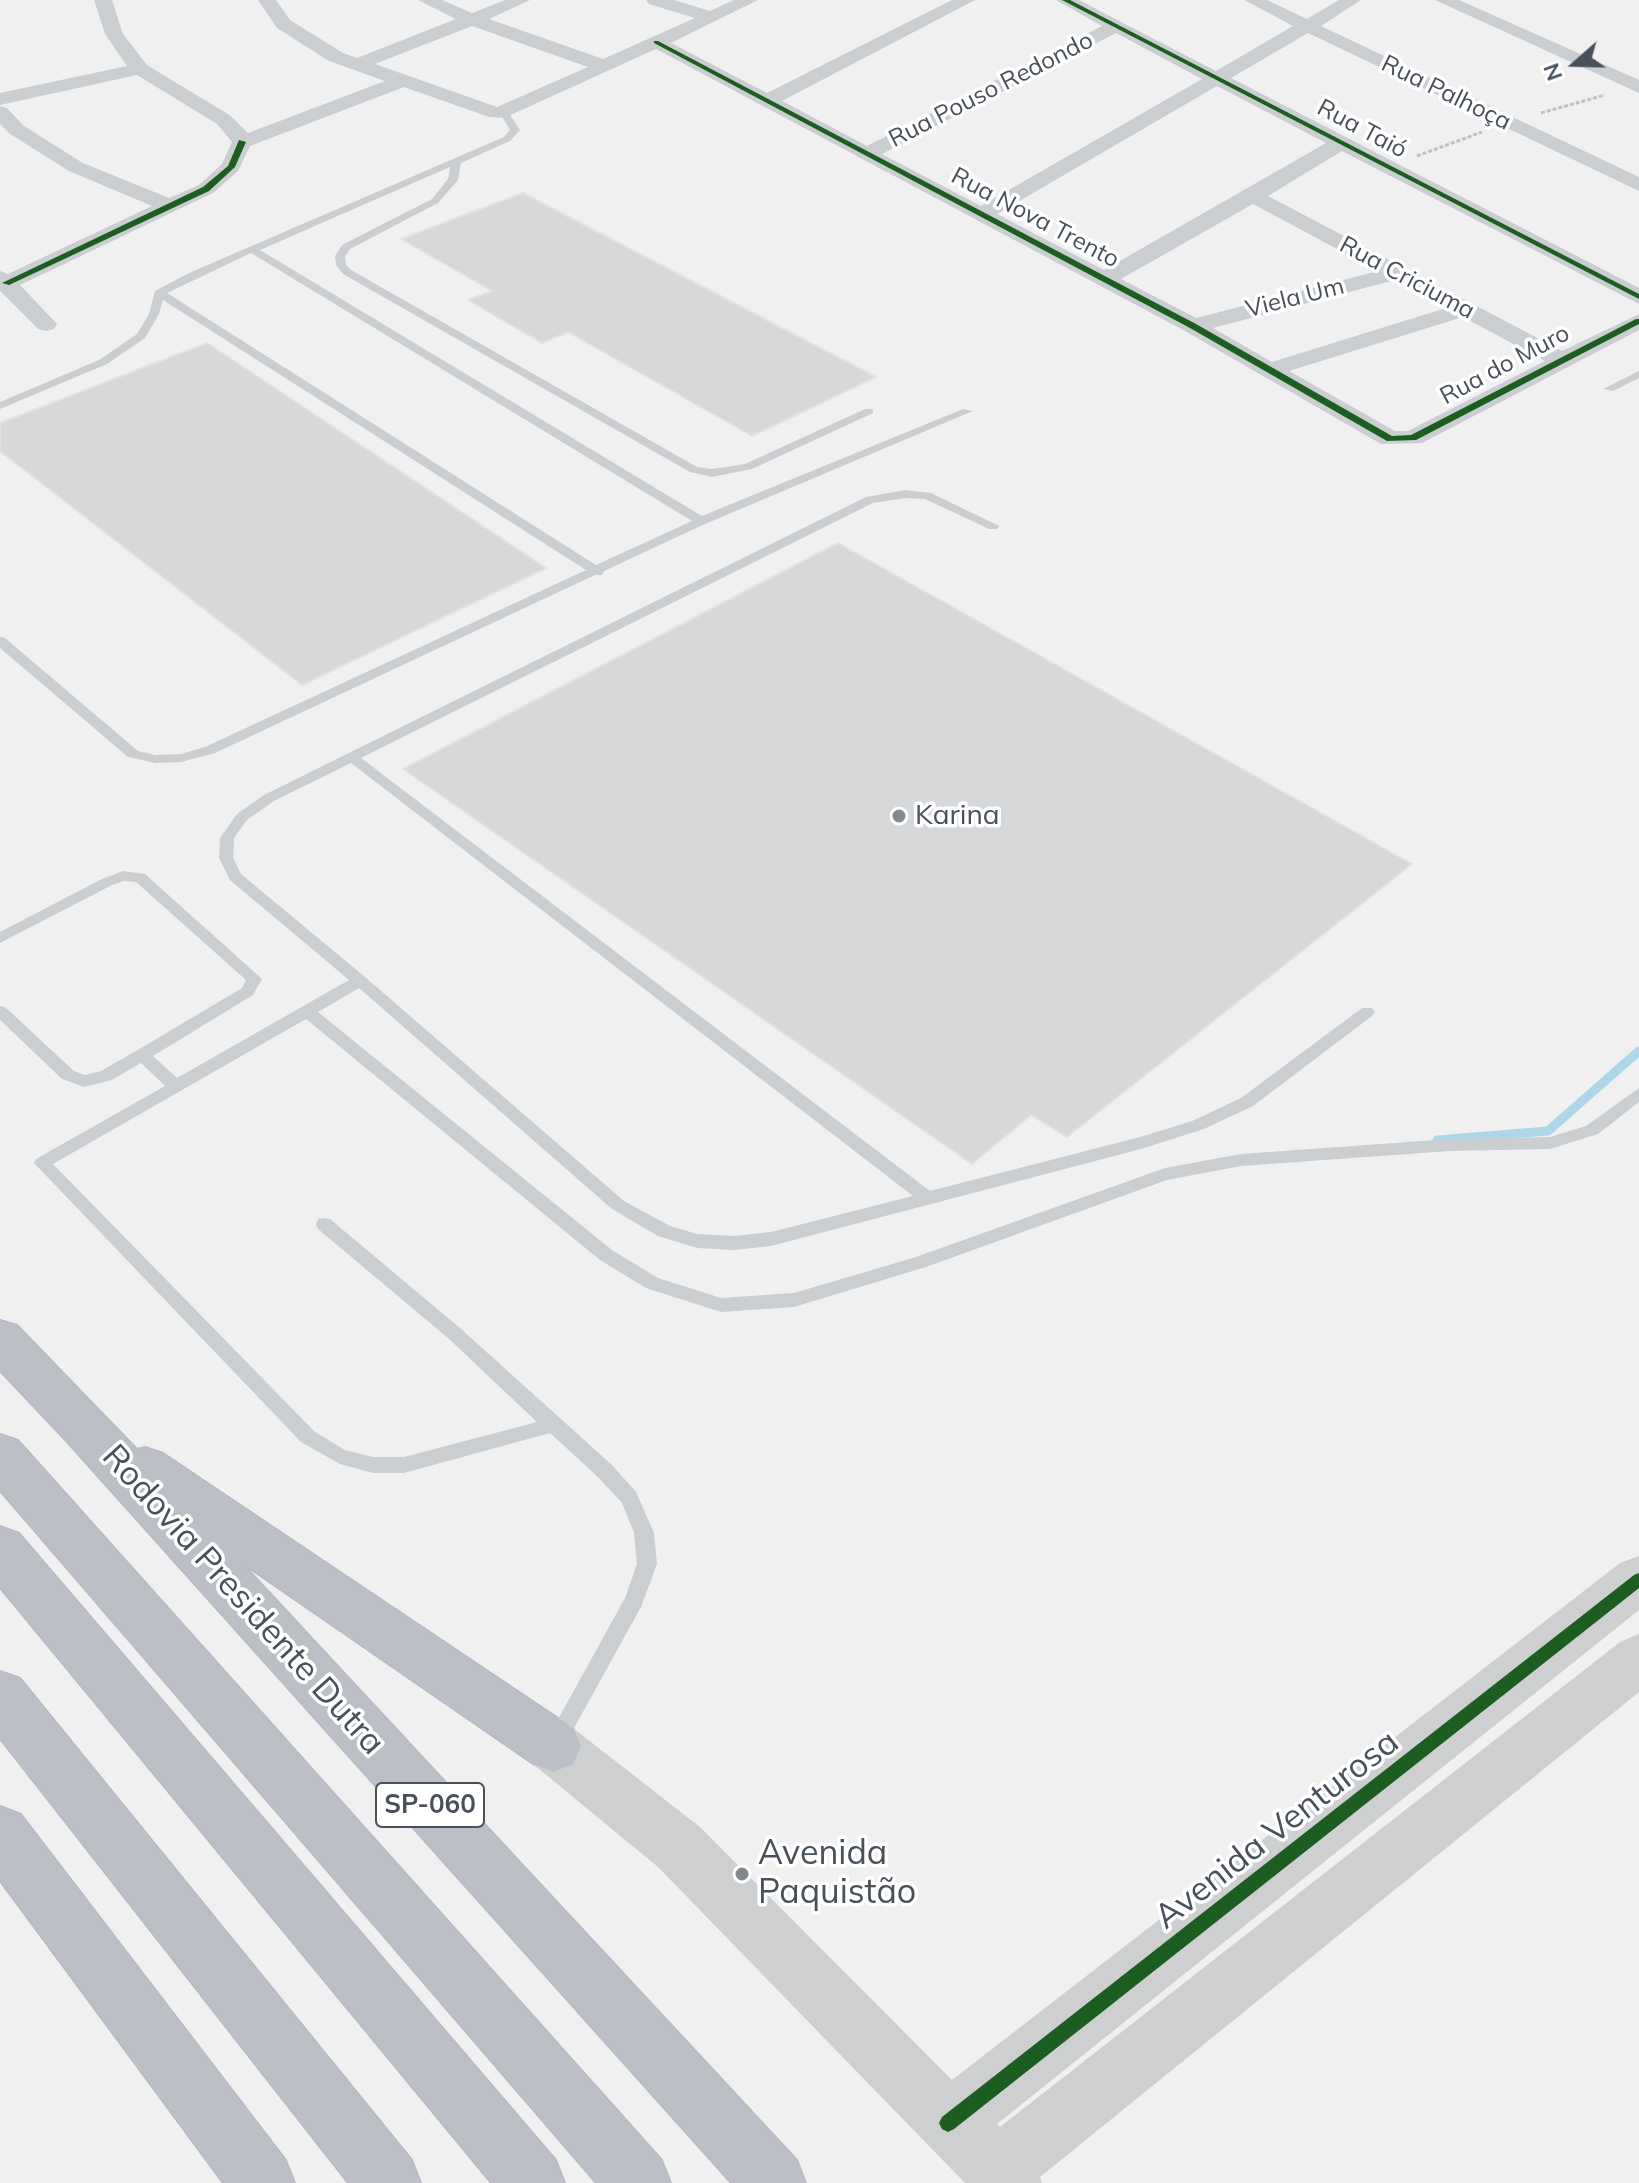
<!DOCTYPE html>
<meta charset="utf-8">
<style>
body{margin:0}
#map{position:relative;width:1639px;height:2183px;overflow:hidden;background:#f0f0f0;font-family:Mulish,sans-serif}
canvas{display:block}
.north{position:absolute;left:1535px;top:24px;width:80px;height:80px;-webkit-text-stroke:6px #fff;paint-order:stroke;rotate:250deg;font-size:22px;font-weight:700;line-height:32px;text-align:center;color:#48505b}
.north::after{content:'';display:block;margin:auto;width:28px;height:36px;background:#48505b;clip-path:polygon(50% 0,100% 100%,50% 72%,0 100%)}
</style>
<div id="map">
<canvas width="1639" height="2183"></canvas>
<div class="north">N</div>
</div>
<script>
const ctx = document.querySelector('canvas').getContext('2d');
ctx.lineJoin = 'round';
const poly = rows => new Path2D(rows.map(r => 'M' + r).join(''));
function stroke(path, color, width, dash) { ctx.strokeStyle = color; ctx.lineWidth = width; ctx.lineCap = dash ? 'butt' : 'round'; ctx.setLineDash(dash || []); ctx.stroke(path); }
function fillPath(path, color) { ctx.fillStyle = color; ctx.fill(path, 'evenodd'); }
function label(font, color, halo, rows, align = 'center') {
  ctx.font = font + ' Mulish,sans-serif'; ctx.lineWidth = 7; ctx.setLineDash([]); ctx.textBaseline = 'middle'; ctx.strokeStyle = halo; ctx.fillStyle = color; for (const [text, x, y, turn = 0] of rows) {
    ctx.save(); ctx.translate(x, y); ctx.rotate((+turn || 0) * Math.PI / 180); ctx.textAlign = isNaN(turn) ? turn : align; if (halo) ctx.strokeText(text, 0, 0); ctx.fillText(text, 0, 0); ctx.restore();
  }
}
stroke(poly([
 [1437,1140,1548,1131,1639,1051]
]), '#add7e9', 9);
const building = poly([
 [523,193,876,377,752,436,568,332,542,343,468,300,492,291,401,239,523,193],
 [207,343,546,568,302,685,0,451,0,423,207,343],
 [838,543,1412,864,1067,1137,1031,1115,972,1164,403,769,838,543]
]);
fillPath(building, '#d7d8da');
stroke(building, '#e1e2e3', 2);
const highway = poly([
 [0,1320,17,1325,137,1449,145,1447,163,1453,573,1728,581,1746,573,1764,553,1772,533,1764,243,1564,797,2160,806,2183,731,2183,67,1442,0,1371,0,1320],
 [0,1434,18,1440,662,2160,671,2183,596,2183,0,1491,0,1434],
 [0,1526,19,1533,556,2160,565,2183,491,2183,0,1588,0,1526],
 [0,1671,20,1678,412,2160,421,2183,348,2183,0,1739,0,1671],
 [0,1806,21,1814,286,2160,295,2183,223,2183,0,1881,0,1806]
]);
stroke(highway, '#b5b8be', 2);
stroke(poly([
 [1541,113,1605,95],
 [1417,156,1482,132]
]), '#b9c4c1', 3, [4, 2]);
fillPath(poly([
 [504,109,507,110,520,130,510,141,461,163,458,180,438,203,350,249,345,256,346,265,351,270,697,467,712,469,745,464,865,409,873,409,873,413,752,469,712,477,690,472,343,274,336,265,335,256,342,245,432,199,448,179,450,167,260,250,702,516,963,409,973,411,705,524,604,571,602,575,595,575,215,753,181,762,155,763,128,757,0,648,0,637,5,638,138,751,155,755,181,754,205,747,586,570,163,300,159,314,145,338,107,364,0,409,0,402,99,360,137,334,149,314,155,291,189,273,504,137,510,130,499,112,504,109],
 [251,253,692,521,596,565,167,293,251,253],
 [1639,371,1639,378,1613,391,1603,389,1639,371],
 [906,490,931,493,999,526,997,529,989,529,925,499,906,498,873,503,361,758,930,1191,1140,1137,1192,1121,1241,1098,1362,1008,1372,1008,1375,1012,1372,1016,1253,1106,1204,1129,1141,1149,771,1246,734,1250,697,1248,658,1236,612,1209,359,988,318,1012,612,1250,658,1278,721,1298,794,1293,916,1257,1165,1168,1241,1154,1450,1139,1550,1137,1586,1126,1639,1088,1639,1102,1598,1134,1550,1149,1450,1151,1241,1166,1167,1180,926,1267,794,1307,721,1312,646,1288,600,1260,306,1019,53,1164,315,1432,345,1450,373,1457,404,1457,537,1422,448,1338,318,1229,316,1224,318,1219,324,1218,330,1219,460,1328,612,1465,636,1492,654,1533,657,1564,641,1607,563,1748,556,1750,549,1748,546,1741,625,1598,637,1564,634,1533,622,1503,598,1477,550,1433,404,1473,373,1473,340,1464,301,1442,34,1163,36,1159,165,1086,141,1063,112,1080,84,1087,62,1079,0,1020,0,1006,5,1007,74,1071,85,1075,101,1071,136,1051,242,988,246,980,136,882,124,881,112,885,0,943,0,932,102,879,123,871,145,874,262,979,253,995,153,1056,177,1078,349,980,230,880,219,858,220,838,237,814,264,795,866,497,906,490],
 [351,763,913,1196,771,1232,734,1236,697,1234,670,1226,624,1201,365,977,241,874,233,858,234,838,247,820,274,801,351,763]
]), '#cbced1');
fillPath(poly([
 [94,0,112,0,123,34,147,65,231,116,248,133,385,81,329,61,277,28,258,0,276,0,290,20,343,53,357,58,456,19,418,0,442,0,472,13,505,0,530,0,489,19,603,59,695,18,649,4,646,0,674,0,710,11,734,0,758,0,671,43,767,93,952,0,975,0,782,101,867,146,1102,26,1056,0,1079,0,1216,71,1293,26,1244,0,1267,0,1307,19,1339,0,1361,0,1321,26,1639,177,1639,191,1308,33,1231,78,1639,288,1639,304,1342,151,1268,196,1562,351,1639,314,1639,330,1422,443,1381,444,1185,331,656,49,504,118,489,117,404,87,250,146,238,171,213,193,20,285,57,324,54,329,46,331,38,329,0,291,0,271,8,274,152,206,69,171,10,134,0,124,0,106,7,108,24,126,83,163,169,198,199,185,222,164,232,142,217,124,137,75,0,105,0,93,127,66,105,34,94,0],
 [472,26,588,67,497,107,375,64,472,26],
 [1116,33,1202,79,981,206,882,154,1116,33],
 [1217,86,1326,143,1104,270,997,214,1217,86],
 [1253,204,1378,271,1196,318,1121,279,1253,204],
 [1395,280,1446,308,1272,362,1213,328,1395,280],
 [1463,317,1545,361,1408,431,1395,431,1289,371,1463,317],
 [1435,0,1459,0,1639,80,1639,93,1435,0]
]), '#cbced1');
fillPath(poly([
 [1639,1556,1639,1610,997,2124,1000,2127,1620,1642,1639,1634,1639,1692,1040,2177,1042,2183,965,2183,658,1867,533,1764,525,1746,533,1728,553,1720,573,1728,700,1827,952,2080,1620,1563,1639,1556]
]), '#cdcfd1');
fillPath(highway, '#bcc0c6');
fillPath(poly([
 [1062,0,1070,0,1639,294,1639,299,1062,0],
 [654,41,658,41,1196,324,1392,436,1411,435,1636,319,1639,319,1639,324,1416,440,1387,441,1190,328,654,43,654,41],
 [239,140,246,142,235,167,209,191,9,285,2,283,203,187,228,166,239,140],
 [1639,1573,1639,1588,954,2129,948,2132,942,2129,939,2123,942,2117,1634,1575,1639,1573]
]), '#1b5e20');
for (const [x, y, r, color] of [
 [899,816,8,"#83888f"],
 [742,1874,8,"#83888f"]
]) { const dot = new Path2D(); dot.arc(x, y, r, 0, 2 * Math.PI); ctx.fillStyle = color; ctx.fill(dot); stroke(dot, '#fff', 3); }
label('24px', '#48505b', '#fff', [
 ["Rua Pouso Redondo",991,90,-27],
 ["Rua Palhoça",1446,93,26],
 ["Rua Taió",1362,129,28],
 ["Rua Nova Trento",1035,218,28],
 ["Rua Criciuma",1407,278,28],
 ["Viela Um",1295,298,-14],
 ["Rua do Muro",1505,365,-28]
]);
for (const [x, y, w] of [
 [430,1805,108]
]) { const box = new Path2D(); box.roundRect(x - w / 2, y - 22, w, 44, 6); ctx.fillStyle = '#fff'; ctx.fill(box); stroke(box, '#48505b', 2); }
label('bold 26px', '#48505b', null, [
 ["SP-060",430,1805]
]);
label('28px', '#48505b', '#fff', [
 ["Karina",915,816]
], 'left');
label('34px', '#48505b', '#fff', [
 ["Rodovia Presidente Dutra",243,1600,48],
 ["Avenida Venturosa",1277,1830,-38]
]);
label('34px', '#48505b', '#fff', [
 ["Avenida",758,1854],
 ["Paquistão",758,1893]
], 'left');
</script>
